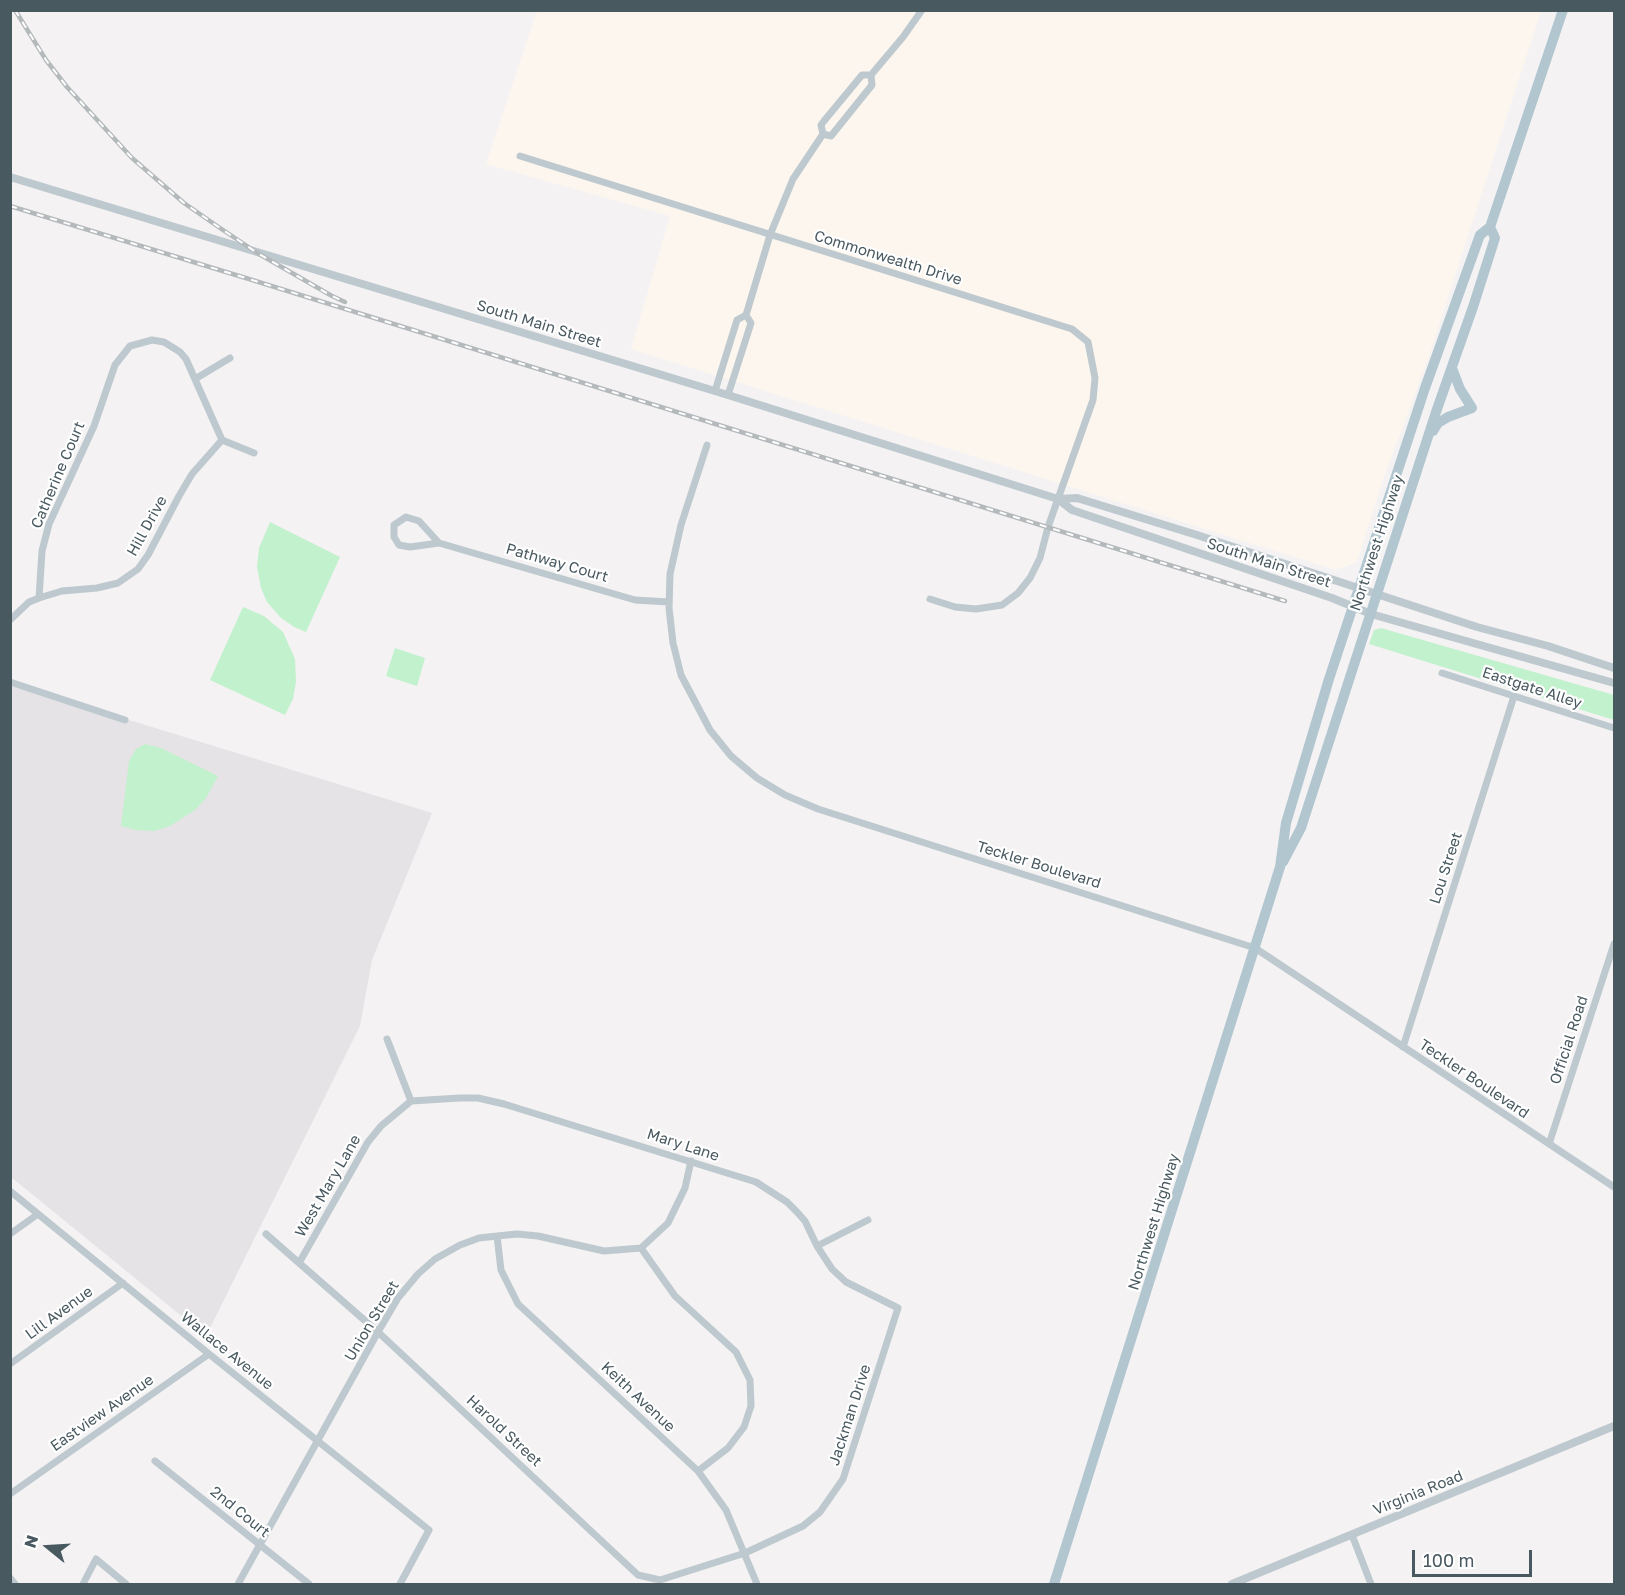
<!DOCTYPE html>
<style>
body{margin:0}
#map{position:relative;width:1625px;height:1595px;overflow:hidden;background:#f4f2f3;font-family:"Golos Text",sans-serif}
canvas{display:block}
.frame{position:absolute;inset:0;border:12px solid #495960;pointer-events:none}
.north{position:absolute;left:18px;top:1517px;width:60px;height:60px;-webkit-text-stroke:4px #fff;paint-order:stroke;rotate:288deg;font-size:16px;font-weight:700;line-height:24px;text-align:center;color:#495960}
.north::after{content:'';display:block;margin:auto;width:21px;height:27px;background:#495960;clip-path:polygon(50% 0,100% 100%,50% 72%,0 100%)}
.scale{position:absolute;left:1412px;top:1550px;width:120px;height:27px;box-sizing:border-box;border:3px solid #495960;border-top:0;padding-left:8px;font-size:18px;line-height:21px;white-space:nowrap;color:#495960;-webkit-text-stroke:4px #fff;paint-order:stroke}
</style>
<div id="map">
<canvas width="1625" height="1595"></canvas>
<div class="frame"></div>
<div class="north">N</div>
<div class="scale">100 m</div>
</div>
<script>
const ctx = document.querySelector('canvas').getContext('2d');
ctx.lineJoin = 'round';
function fillPath(path, color) { ctx.fillStyle = color; ctx.fill(path, 'evenodd'); }
const poly = rows => new Path2D(rows.map(r => 'M' + r).join(''));
function stroke(path, color, width, dash) { ctx.strokeStyle = color; ctx.lineWidth = width; ctx.lineCap = dash ? 'butt' : 'round'; ctx.setLineDash(dash || []); ctx.stroke(path); }
function label(font, color, halo, rows, align = 'center') {
  ctx.font = font + ' "Golos Text",sans-serif'; ctx.lineWidth = 4.5; ctx.setLineDash([]); ctx.textBaseline = 'middle'; ctx.strokeStyle = halo; ctx.fillStyle = color; for (const [text, x, y, turn = 0] of rows) {
    ctx.save(); ctx.translate(x, y); ctx.rotate((+turn || 0) * Math.PI / 180); ctx.textAlign = isNaN(turn) ? turn : align; if (halo) ctx.strokeText(text, 0, 0); ctx.fillText(text, 0, 0); ctx.restore();
  }
}
fillPath(poly([
 [537,11,1541,11,1428,359,1384,477,1357,562,1336,570,631,349,670,216,486,164]
]), '#fdf6ee');
fillPath(poly([
 [10,686,139,723,432,813,372,960,360,1026,206,1336,11,1177]
]), '#e5e3e5');
fillPath(poly([
 [270,522,340,557,306,632,294,627,280,617,267,602,261,588,257,567,259,548],
 [243,607,264,616,283,632,295,659,296,682,293,699,285,715,210,680],
 [1381,628,1614,695,1614,720,1369,644,1374,630],
 [395,648,425,658,417,686,386,676],
 [145,744,161,748,218,776,206,798,195,810,170,826,154,831,136,830,121,826,129,761,136,749]
]), '#c2f1cd');
stroke(poly([
 [823,134,831,136,872,85,871,75,903,37,922,10],
 [520,156,1072,329,1088,342,1095,378,1093,400,1048,527,1040,558,1030,578,1018,593,1002,605,976,609,955,607,930,599],
 [195,379,230,358],
 [715,391,737,320,746,315,770,235,793,179,823,134,821,125,824,121,862,75,871,75],
 [728,395,751,323,746,315],
 [707,445,681,525,670,574,669,608,673,643,681,675,710,730,731,756,757,778,785,795,818,809,1255,948,1614,1187],
 [439,543,410,547,399,545,394,537,394,525,406,517,419,521,439,543,635,600,669,602],
 [39,598,42,551,49,524,94,426,115,365,130,346,152,340,164,342,180,352,186,359,222,440,254,453],
 [10,620,29,602,39,598,62,591,97,588,118,583,138,569,148,555,179,496,192,474,222,440],
 [1442,673,1614,728],
 [10,682,125,720],
 [387,1039,411,1101],
 [1403,1047,1514,696],
 [1549,1144,1614,944],
 [10,1191,209,1354,429,1530,400,1584],
 [10,1234,38,1214],
 [266,1234,378,1332,638,1575,660,1580,745,1553,803,1526,820,1512,843,1479,898,1308,846,1282,832,1269,817,1246,805,1221,797,1212,787,1202,756,1182,504,1104,478,1098,460,1098,411,1101],
 [497,1236,501,1270,518,1304,698,1471,726,1510,757,1584],
 [817,1246,868,1220],
 [641,1248,675,1296,736,1352,750,1380,751,1406,744,1427,728,1448,698,1471],
 [299,1263,368,1142,381,1126,411,1101],
 [10,1364,123,1283],
 [155,1461,309,1584],
 [10,1494,209,1354],
 [1352,1535,1371,1584],
 [10,1578,15,1584],
 [83,1584,96,1559,126,1584],
 [238,1584,378,1332,398,1298,418,1274,435,1259,460,1245,479,1238,497,1236,517,1234,538,1236,604,1251,641,1248,668,1223,685,1188,691,1161]
]), '#bdc9ce', 7);
stroke(poly([
 [10,177,728,395,1058,499,1077,498,1197,535,1477,627,1548,646,1614,668],
 [1058,499,1072,510,1332,598,1371,614,1614,683],
 [1232,1584,1614,1426]
]), '#bdc9ce', 8);
stroke(poly([
 [1433,431,1438,423,1448,417,1472,408,1460,389,1452,368],
 [1283,862,1301,828,1436,412,1473,307,1495,238,1490,227],
 [1054,1584,1280,867,1286,823,1329,679,1425,388,1480,235,1490,227,1563,10]
]), '#b2c6d0', 10);
const rail = poly([
 [15,10,46,60,67,87,132,158,184,203,220,228,259,254,332,296,345,302],
 [10,206,249,279,1285,601]
]);
stroke(rail, '#b4b9bc', 4.5);
stroke(rail, '#fff', 2, [7]);
label('15px', '#495960', '#fff', [
 ["Commonwealth Drive",888,258,17],
 ["South Main Street",539,324,17],
 ["Catherine Court",58,475,-67],
 ["Hill Drive",147,526,-61],
 ["Northwest Highway",1377,543,-72],
 ["Pathway Court",557,563,16],
 ["South Main Street",1269,563,18],
 ["Eastgate Alley",1532,688,18],
 ["Teckler Boulevard",1039,865,17],
 ["Lou Street",1446,868,-72],
 ["Official Road",1569,1040,-72],
 ["Teckler Boulevard",1474,1079,34],
 ["Mary Lane",683,1145,18],
 ["West Mary Lane",328,1186,-60],
 ["Northwest Highway",1154,1222,-73],
 ["Lill Avenue",59,1313,-36],
 ["Union Street",372,1321,-59],
 ["Wallace Avenue",227,1351,39],
 ["Keith Avenue",638,1397,43],
 ["Eastview Avenue",102,1413,-35],
 ["Jackman Drive",850,1415,-72],
 ["Harold Street",504,1431,43],
 ["Virginia Road",1418,1493,-22],
 ["2nd Court",240,1512,39]
]);
</script>
